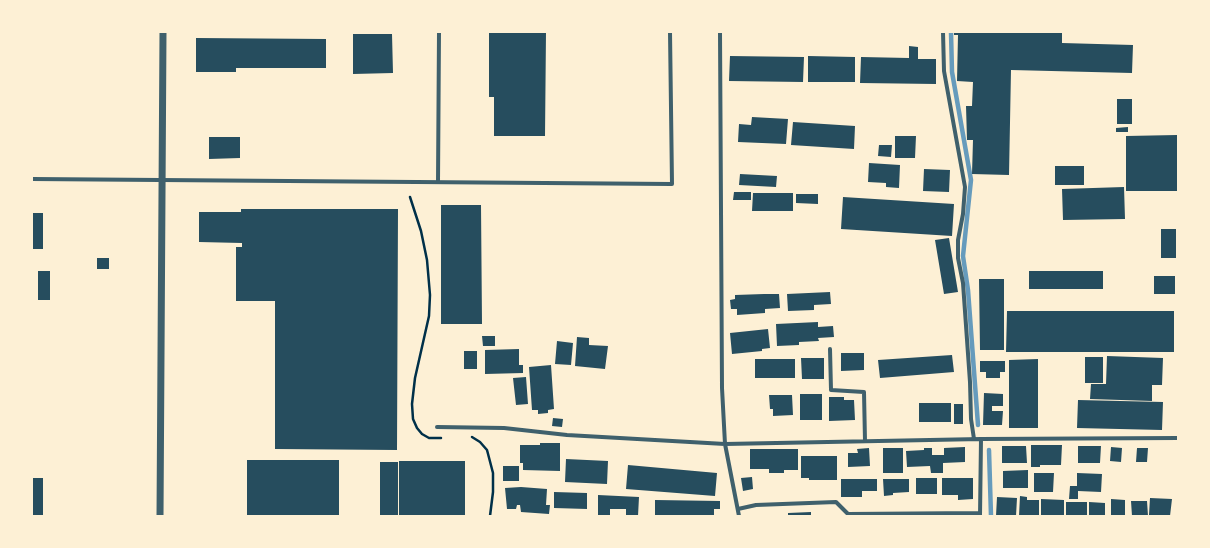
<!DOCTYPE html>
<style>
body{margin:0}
#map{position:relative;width:1210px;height:548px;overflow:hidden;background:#fdf0d5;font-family:Inter,sans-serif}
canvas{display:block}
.frame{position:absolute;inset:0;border:33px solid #fdf0d5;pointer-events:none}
</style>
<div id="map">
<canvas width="1210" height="548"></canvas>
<div class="frame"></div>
</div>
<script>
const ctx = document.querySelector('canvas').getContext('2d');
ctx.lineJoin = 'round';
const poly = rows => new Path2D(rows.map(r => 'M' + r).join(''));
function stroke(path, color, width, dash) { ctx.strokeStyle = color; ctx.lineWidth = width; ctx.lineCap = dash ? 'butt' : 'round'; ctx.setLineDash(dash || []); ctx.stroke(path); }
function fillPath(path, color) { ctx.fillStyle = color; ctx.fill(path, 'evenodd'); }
stroke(poly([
 [951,32,952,72,971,180,963,256,968,290,978,425],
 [989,450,991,516]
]), '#669bbc', 4.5);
fillPath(poly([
 [489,32,546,32,545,136,494,136,494,97,489,97],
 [954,32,1062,32,1062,43,1133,45,1132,73,1011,70,1009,175,972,174,973,140,967,140,966,106,972,106,973,82,957,81,958,35,954,35],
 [353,34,392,34,393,73,353,74],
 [196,38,326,39,326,68,236,68,236,72,196,72],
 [909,46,918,47,918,59,936,59,936,84,860,83,861,57,909,58],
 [730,56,804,57,803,82,729,81],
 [808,56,855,57,855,82,808,82],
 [1117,99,1132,99,1132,124,1117,124],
 [752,117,788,119,786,144,738,142,739,124,751,125],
 [793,122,855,126,854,149,791,145],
 [1128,127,1128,132,1116,132,1116,128],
 [1177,135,1178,191,1126,191,1126,136],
 [895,136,916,136,915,158,895,158],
 [209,137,240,137,240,158,209,159],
 [879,145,892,145,891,157,878,156],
 [869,163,900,165,899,188,886,187,886,183,868,182],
 [1055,166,1084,166,1084,185,1055,185],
 [924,169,950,170,949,192,923,191],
 [740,174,777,176,776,187,739,185],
 [1124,187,1125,219,1063,220,1062,189],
 [734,192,751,192,751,200,733,200],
 [753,193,793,193,793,211,752,211],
 [796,194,818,194,818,204,796,203],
 [843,197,954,204,952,236,841,229],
 [441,205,481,205,482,324,441,324],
 [241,209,398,209,397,450,275,449,275,301,236,301,236,247,242,247,242,243,199,242,199,212,241,212],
 [32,213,43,213,43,249,32,249],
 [1161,229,1176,229,1176,258,1161,258],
 [949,238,958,292,944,294,935,240],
 [97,258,109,258,109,269,97,269],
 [38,271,50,271,50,300,38,300],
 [1029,271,1103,271,1103,289,1029,289],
 [1154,276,1175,276,1175,294,1154,294],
 [979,279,1004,279,1004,350,980,350],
 [830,292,831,304,814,305,814,310,788,311,787,294],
 [764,294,779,294,780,308,765,309,765,313,737,315,737,309,731,309,730,300,735,299,735,295],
 [1007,311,1174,311,1174,352,1006,352],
 [818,322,818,327,833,326,834,337,818,338,819,341,799,342,799,345,777,346,776,324],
 [768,329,770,348,762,349,762,351,732,354,730,333],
 [482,336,495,336,495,346,483,346],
 [577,337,589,338,589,345,608,346,605,369,575,366],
 [557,341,573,343,571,365,555,364],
 [519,349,519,365,523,365,523,373,485,374,485,350],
 [464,351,477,351,477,369,464,369],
 [841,353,864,353,864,370,841,371],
 [952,355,954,372,880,378,878,360],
 [1107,356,1163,358,1162,385,1152,385,1152,401,1090,399,1091,384,1106,384],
 [1085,357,1103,357,1103,383,1085,383],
 [801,358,824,358,824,379,802,379],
 [755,359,795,359,795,378,755,378],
 [1038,359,1038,428,1009,428,1009,360],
 [980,361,1005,361,1005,372,1000,372,1000,378,986,378,986,372,980,372],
 [551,365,554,409,548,410,548,413,538,414,538,410,532,410,529,367],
 [526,377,528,404,516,405,513,378],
 [984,393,1003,394,1003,406,992,406,992,411,1003,411,1002,425,983,425],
 [800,394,822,394,822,420,800,420],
 [769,395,792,395,793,415,773,416,773,409,770,409],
 [829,397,844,397,844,400,854,400,855,420,829,421],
 [1078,400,1163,402,1162,430,1077,428],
 [919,403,951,403,951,422,919,422],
 [954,404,963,404,963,424,954,424],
 [553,418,563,419,562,427,552,426],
 [540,443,560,443,560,471,523,470,523,463,520,463,520,445,540,445],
 [1031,445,1062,445,1061,465,1040,465,1040,467,1031,467],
 [1002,446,1026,446,1027,463,1002,463],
 [1078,446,1101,446,1100,463,1078,463],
 [965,447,965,462,943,463,943,473,931,473,930,466,907,467,906,451,924,450,924,448,932,448,932,455,944,455,944,448],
 [1111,447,1122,448,1121,462,1110,461],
 [869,448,870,466,848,467,848,453,858,453,857,449],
 [883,448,903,448,903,473,883,473],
 [1137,448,1148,448,1147,462,1136,462],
 [750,449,798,449,798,470,784,470,784,473,769,473,769,469,750,469],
 [801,456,837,456,837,480,809,480,809,478,801,478],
 [566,459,608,461,607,484,565,482],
 [247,460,339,460,339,516,247,516],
 [399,461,465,461,465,516,399,516],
 [380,462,398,462,398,516,380,516],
 [628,465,717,473,715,496,626,489],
 [503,466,519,466,519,481,503,481],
 [1028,470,1028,488,1003,488,1003,471],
 [1034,473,1054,473,1053,492,1034,492],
 [1077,473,1102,474,1101,492,1078,491,1078,499,1069,499,1070,486,1077,486],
 [752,477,753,489,743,491,741,478],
 [32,478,43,478,43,516,32,516],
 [916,478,937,478,937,494,916,494],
 [942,478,973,478,973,499,958,500,958,495,942,495],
 [841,479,877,479,877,491,862,491,862,497,841,497],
 [883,479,909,479,909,492,893,493,893,495,884,496],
 [521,487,547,489,546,505,550,505,549,514,521,512,520,505,517,505,516,509,507,509,505,488],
 [554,492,587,493,587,509,554,508],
 [598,495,639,497,638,516,626,516,626,509,610,509,610,516,598,516],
 [1020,496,1027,497,1027,500,1039,500,1039,516,1019,516],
 [997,497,1017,498,1016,516,996,516],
 [1150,498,1172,499,1170,516,1149,515],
 [1041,499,1064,500,1064,516,1041,516],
 [1111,499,1125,500,1125,516,1111,516],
 [655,500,720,501,720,509,714,509,714,516,655,516],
 [1131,501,1147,501,1148,516,1132,516],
 [1066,502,1087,502,1087,516,1066,516],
 [1089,502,1105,503,1105,516,1089,516],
 [811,512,811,516,788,516,788,513]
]), '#264d5e');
stroke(poly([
 [410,197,421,231,427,260,430,295,429,316,415,378,412,404,413,419,417,428,422,434,429,438,441,438],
 [472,437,480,442,487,450,493,473,493,492,490,516]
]), '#003049', 2.5);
stroke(poly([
 [720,32,722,388,725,444,739,516],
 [943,32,944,71,965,187,963,214,958,240,958,258,963,283,970,382,971,419,974,439],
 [32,179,672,184,670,32],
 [438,182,439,32],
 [830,349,831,390,864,392,865,441],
 [437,427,504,428,567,435,725,444,981,439,1178,438],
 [738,509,756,505,836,502,848,514,980,513],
 [980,516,981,439]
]), '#3f606c', 4);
stroke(poly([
 [160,516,163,32]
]), '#3f606c', 7);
</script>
